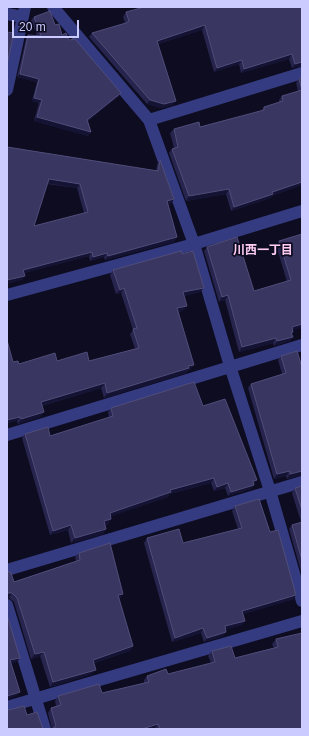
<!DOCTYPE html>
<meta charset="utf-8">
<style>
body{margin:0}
#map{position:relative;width:309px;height:736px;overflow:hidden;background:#0d0c20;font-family:Arial,sans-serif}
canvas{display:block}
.frame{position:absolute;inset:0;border:8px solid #cbcbff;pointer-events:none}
.scale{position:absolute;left:12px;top:20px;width:67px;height:18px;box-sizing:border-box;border:2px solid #cbcbff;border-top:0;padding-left:5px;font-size:12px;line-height:14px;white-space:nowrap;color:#cbcbff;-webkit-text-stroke:3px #0d0c20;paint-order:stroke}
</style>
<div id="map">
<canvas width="309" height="736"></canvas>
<div class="frame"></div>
<div class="scale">20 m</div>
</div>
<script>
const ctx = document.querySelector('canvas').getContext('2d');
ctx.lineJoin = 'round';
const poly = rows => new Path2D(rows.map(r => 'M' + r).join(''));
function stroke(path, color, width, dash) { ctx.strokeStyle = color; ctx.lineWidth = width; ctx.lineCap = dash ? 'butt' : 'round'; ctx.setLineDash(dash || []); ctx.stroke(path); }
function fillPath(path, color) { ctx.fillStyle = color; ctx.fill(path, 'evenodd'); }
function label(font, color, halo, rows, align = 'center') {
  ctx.font = font + ' Arial,"Noto Sans JP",sans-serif'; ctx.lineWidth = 3.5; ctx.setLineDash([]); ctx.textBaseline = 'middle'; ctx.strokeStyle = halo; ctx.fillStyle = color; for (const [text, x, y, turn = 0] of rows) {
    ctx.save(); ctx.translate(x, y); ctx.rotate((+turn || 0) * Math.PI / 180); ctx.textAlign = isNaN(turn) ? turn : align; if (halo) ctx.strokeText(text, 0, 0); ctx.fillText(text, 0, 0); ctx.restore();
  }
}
stroke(poly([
 [53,7,149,120,194,244,230,366,270,491,302,601],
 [7,14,23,17],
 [7,90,25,7],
 [149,120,302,73],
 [7,295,194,244,302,211],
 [7,435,302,345],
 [7,570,302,482],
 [7,605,45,729],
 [7,707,302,621]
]), '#353b81', 12);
fillPath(poly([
 [136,7,302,7,302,66,292,68,289,59,241,73,239,64,214,72,202,30,158,44,176,101,173,105,161,108,147,104,89,37,92,33,125,23,123,17,126,12,137,9],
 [34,17,55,25,62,35,69,40,119,96,88,121,91,132,88,136,34,121,39,103,32,101,37,82,17,77,26,39,28,35,37,36,31,20],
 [302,77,302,185,272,196,270,198,231,211,226,194,186,201,169,153,172,149,174,148,170,133,174,129,200,127,261,111,264,107,279,102,279,100,282,96,298,91,296,83,299,79],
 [7,147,156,171,157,164,160,160,174,199,171,204,168,204,177,237,174,242,105,260,104,257,90,261,89,256,24,273,22,280],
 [47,184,77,188,84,213,34,226],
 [302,234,292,330,293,332,292,334,293,337,290,341,274,346,273,343,239,352,225,300,219,302,204,251,207,247,254,291,287,282,276,245,279,241],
 [182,254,200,292,184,296,183,311,178,312,191,369,187,371,186,373,104,398,101,388,42,406,44,412,40,417,18,424,17,421,13,362,19,364,57,361,89,361,135,349,130,334,133,330,121,293,116,294,110,275,113,270],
 [281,356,302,367,302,475,287,479,286,476,274,479,248,388,251,384,282,374,278,360],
 [203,406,254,484,254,485,251,489,228,496,225,488,214,491,211,483,170,494,168,497,111,516,111,519,108,524,105,525,106,529,103,534,71,543,68,530,50,535,22,438,25,434,50,436,109,418,108,412,111,408],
 [302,486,302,575,289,529,292,525,301,522,292,493,295,488],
 [235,506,270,532,294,599,243,614,245,621,242,625,226,629,226,632,223,636,204,642,201,633,172,642,144,543,147,538,183,543,238,529,232,511],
 [79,553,123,594,119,599,133,646,130,651,94,663,92,674,50,687,40,656,31,659,14,602,9,598,14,582,76,561,75,557],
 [276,639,302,729,155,729,155,728,153,729,52,729,48,713,51,708,56,706,55,701,58,696,102,693,144,683,144,680,147,676,168,674,211,663,208,656,212,651,235,658,274,648,272,644]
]), '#27244e');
fillPath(poly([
 [205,25,202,30,154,45,157,41],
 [292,54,289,59,241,73,244,69],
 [242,60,239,64,214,72,217,68],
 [302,62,302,66,292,68,295,64],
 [20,74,39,79,37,82,17,77],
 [121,93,119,96,85,123,87,120],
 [34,98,42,100,39,103,32,101],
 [150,100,176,101,173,105,161,108,147,104],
 [37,117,91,132,88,136,34,121],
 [49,179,80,184,77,188,46,183],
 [302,182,302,185,272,196,270,198,231,211,234,207],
 [229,189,226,194,186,201,189,196],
 [174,199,171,204,164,205,167,201],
 [177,237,174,242,105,260,108,256],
 [92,252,89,256,20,274,23,270],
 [107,253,104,257,90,261,93,257],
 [25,276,22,280,7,284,7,280],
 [124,288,121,293,116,294,120,290],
 [204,288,200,292,180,297,183,292],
 [228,295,225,300,219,302,222,297],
 [187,306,183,311,174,313,177,308],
 [302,324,302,328,289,331,292,327],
 [293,337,290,341,274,346,277,341],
 [276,338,273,343,239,352,242,347],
 [194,365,191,369,187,371,186,373,104,398,107,393],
 [105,383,101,388,37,407,41,402],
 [44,412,40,417,18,424,21,419],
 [20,417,17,421,7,424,7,420],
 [290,471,286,476,274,479,277,474],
 [302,471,302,475,287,479,290,474],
 [214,478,211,483,170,494,168,497,107,518,110,513,170,490],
 [257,480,254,484,253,481],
 [228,483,225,488,214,491,217,487],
 [254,485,251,489,228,496,231,492],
 [111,519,108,524,101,526,104,521],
 [71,525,68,530,50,535,53,531],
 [106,529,103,534,71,543,75,538],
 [8,593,12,593,9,598,7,598,7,594],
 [123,594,120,599,115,600,118,595],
 [296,595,294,599,239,616,242,611],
 [245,621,242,625,222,631,225,626],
 [203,628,201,633,172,642,175,638],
 [226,632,223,636,204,642,207,638],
 [133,646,130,651,90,664,93,660],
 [44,652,40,656,31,659,35,654],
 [20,658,17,662,7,665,10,660],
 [96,670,92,674,50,687,53,682],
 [20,692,16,696,7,700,7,696],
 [158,724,155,728,153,729,142,729]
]), '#151334');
const building = poly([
 [140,7,302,7,302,62,295,64,292,54,244,69,242,60,217,68,205,25,157,41,176,101,164,104,150,100,92,33,126,23,129,21,126,12,141,8,140,7],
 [50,11,55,25,59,24,62,35,66,33,69,40,75,39,121,93,87,120,91,132,37,117,42,100,34,98,39,79,20,74,28,35,41,36,34,17,50,11],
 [7,32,14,33,7,64,7,32],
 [302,77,302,182,272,192,273,194,234,207,229,189,189,196,172,149,178,147,174,129,199,122,200,127,264,110,264,107,283,101,282,96,302,90,299,79,302,77],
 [7,147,158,171,160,160,174,199,167,201,177,237,108,256,107,253,93,257,92,252,23,270,25,276,7,280,7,147],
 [49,179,80,184,88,212,34,226,49,179],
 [302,234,302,324,292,327,293,332,291,333,293,337,277,341,276,338,242,347,228,295,222,297,207,247,237,237,254,291,291,280,279,241,302,234],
 [181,251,182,254,193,251,204,288,183,292,187,306,177,308,194,365,188,366,189,368,107,393,105,383,41,402,44,412,21,419,20,417,7,420,7,340,13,362,18,361,19,364,55,353,57,361,87,352,89,361,139,348,133,329,137,328,124,288,120,290,113,270,181,251],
 [297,351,302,367,302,471,290,474,290,471,277,474,251,384,286,373,281,356,297,351],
 [194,382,203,406,225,399,257,480,253,481,254,485,231,492,228,483,217,487,214,478,170,490,171,492,110,513,111,519,104,521,106,529,75,538,71,525,53,531,25,434,48,427,50,436,113,416,111,408,194,382],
 [302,486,302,510,295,488,302,486],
 [259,499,270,532,278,530,296,595,242,611,245,621,225,626,226,632,207,638,203,628,175,638,147,538,179,529,183,543,242,528,235,506,259,499],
 [302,522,302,560,292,525,302,522],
 [110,543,123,594,118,595,133,646,93,660,96,670,53,682,44,652,35,654,17,598,12,593,8,593,7,594,7,571,11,573,14,582,80,560,79,553,110,543],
 [7,615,20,658,10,660,20,692,7,696,7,615],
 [302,633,302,729,160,729,158,724,142,729,52,729,56,726,51,708,61,705,58,696,99,684,102,693,149,682,147,676,166,669,168,674,215,662,212,651,231,646,235,658,278,647,276,639,302,633],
 [24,706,27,715,37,712,43,729,7,729,7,708,9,710,24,706]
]);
fillPath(building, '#393661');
stroke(building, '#504d7a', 1);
label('bold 12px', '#ffcdf3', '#0d0c20', [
 ["川西一丁目",263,251]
]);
</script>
